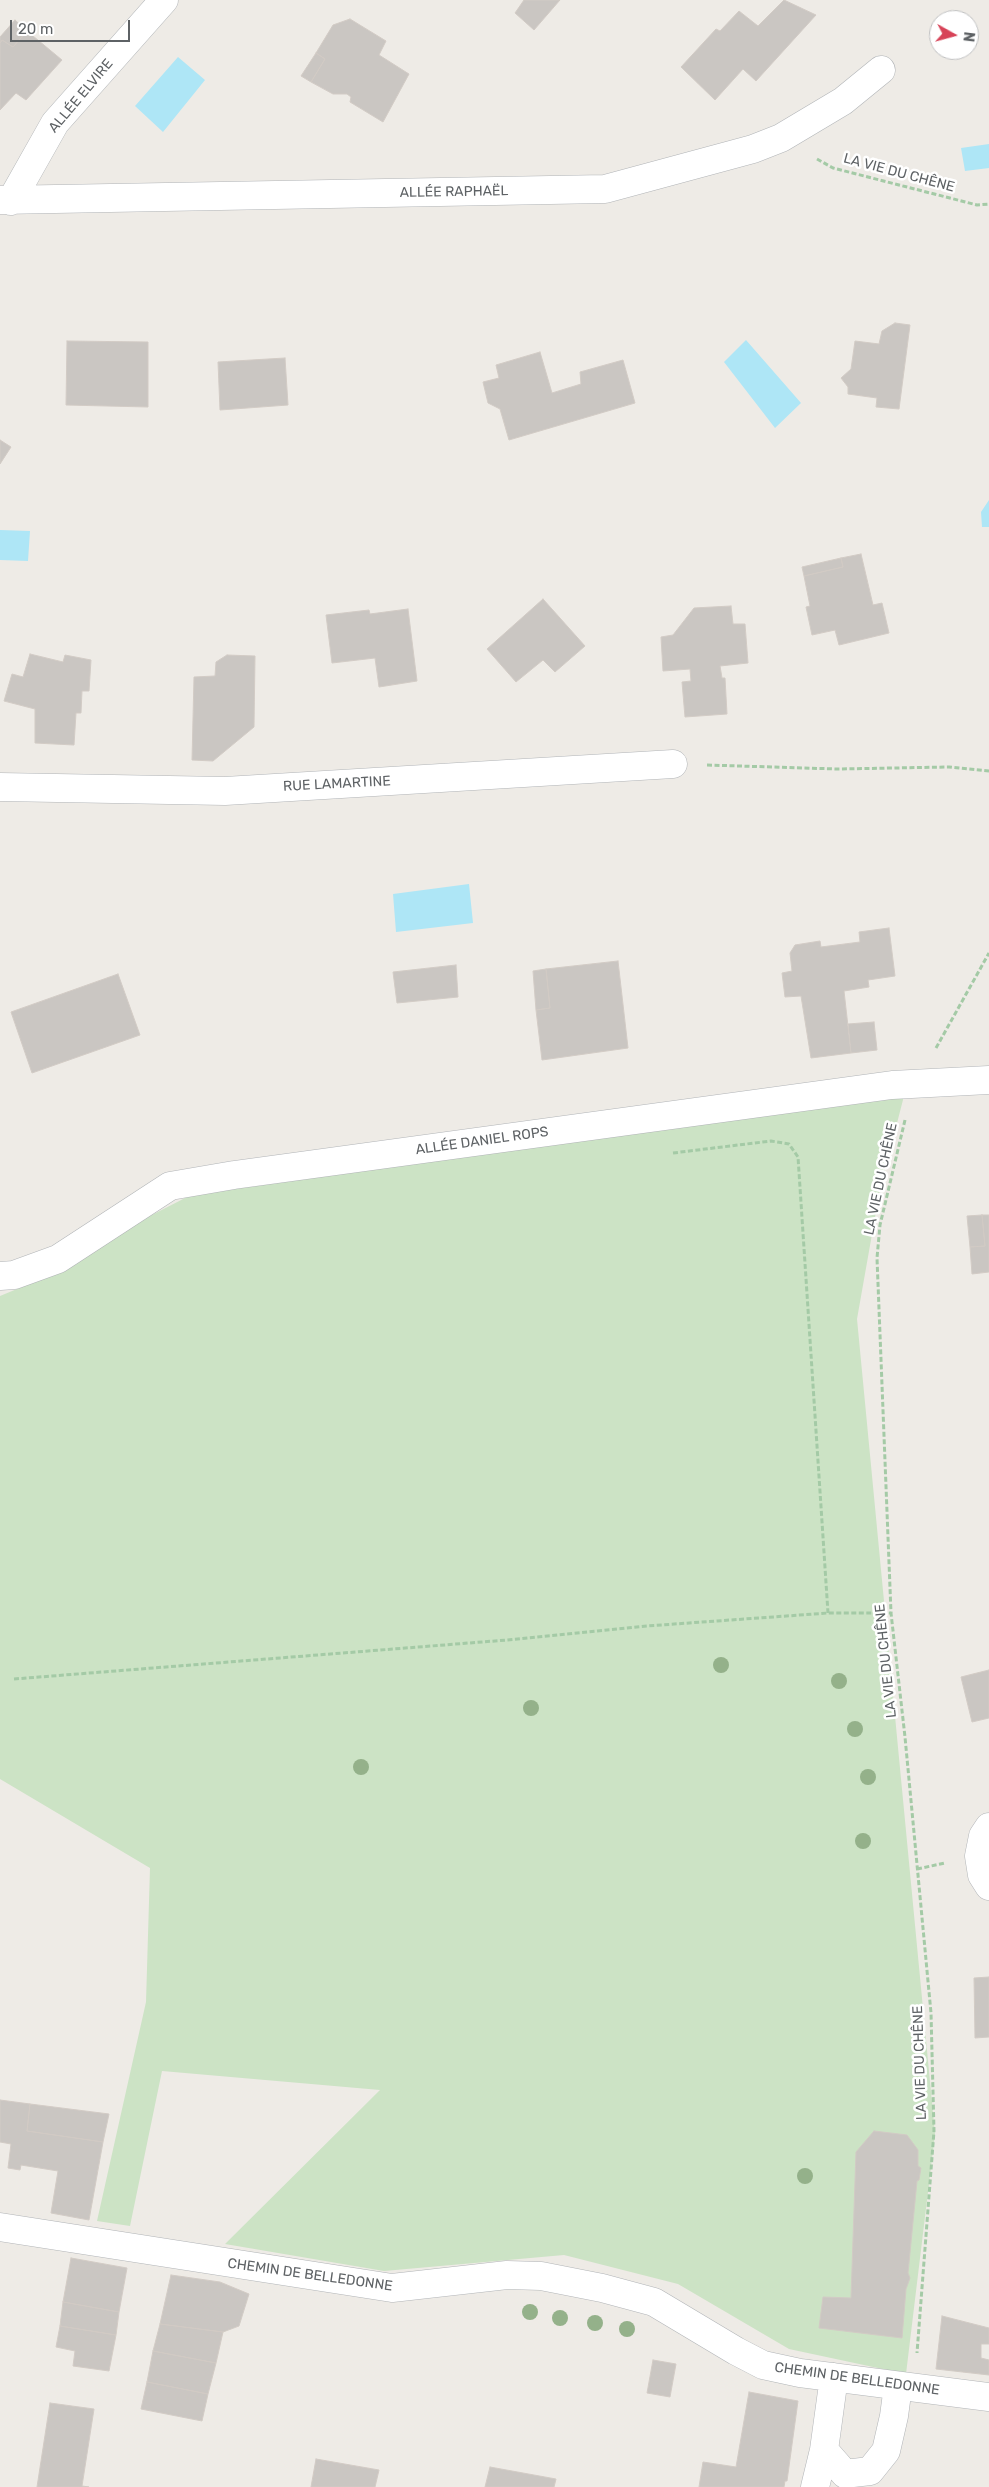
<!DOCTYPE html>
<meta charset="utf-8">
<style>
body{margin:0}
#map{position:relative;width:989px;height:2487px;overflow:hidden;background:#eeebe6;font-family:Rubik,sans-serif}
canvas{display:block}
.north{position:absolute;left:929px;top:10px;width:50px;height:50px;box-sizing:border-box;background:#fff;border:1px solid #bfc0c1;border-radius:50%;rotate:97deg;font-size:14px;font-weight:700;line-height:20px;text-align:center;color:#5e6265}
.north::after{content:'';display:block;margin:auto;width:18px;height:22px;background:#d74358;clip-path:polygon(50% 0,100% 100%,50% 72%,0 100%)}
.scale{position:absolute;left:10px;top:20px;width:120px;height:22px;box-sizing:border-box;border:2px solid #5e6265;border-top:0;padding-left:6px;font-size:15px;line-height:18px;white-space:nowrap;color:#5e6265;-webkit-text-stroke:4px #fff;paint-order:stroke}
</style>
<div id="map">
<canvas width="989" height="2487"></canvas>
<div class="north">N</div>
<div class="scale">20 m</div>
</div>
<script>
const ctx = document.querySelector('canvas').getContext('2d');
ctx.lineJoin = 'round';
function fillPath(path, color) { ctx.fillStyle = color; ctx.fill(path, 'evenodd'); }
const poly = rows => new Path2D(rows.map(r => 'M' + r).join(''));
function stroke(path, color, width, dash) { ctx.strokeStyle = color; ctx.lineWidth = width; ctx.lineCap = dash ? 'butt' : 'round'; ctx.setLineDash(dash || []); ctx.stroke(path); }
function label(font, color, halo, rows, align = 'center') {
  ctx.font = font + ' Rubik,sans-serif'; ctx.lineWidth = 5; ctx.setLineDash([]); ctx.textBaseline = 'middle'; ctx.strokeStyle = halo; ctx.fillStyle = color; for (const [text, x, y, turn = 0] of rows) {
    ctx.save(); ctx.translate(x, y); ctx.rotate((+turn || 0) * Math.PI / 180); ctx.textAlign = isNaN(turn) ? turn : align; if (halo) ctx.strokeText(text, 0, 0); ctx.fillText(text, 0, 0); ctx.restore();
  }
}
fillPath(poly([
 [904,1096,880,1189,857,1319,935,2134,906,2374,789,2349,678,2284,564,2255,384,2271,225,2244,380,2090,162,2071,130,2226,97,2221,146,2002,150,1868,0,1779,0,1296,63,1270,142,1220,191,1195]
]), '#cce3c5');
fillPath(poly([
 [178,57,205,80,163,132,135,106],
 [989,144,989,168,965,171,961,148],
 [746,340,801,403,775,428,724,362],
 [989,500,989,527,982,527,981,512],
 [0,530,30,531,28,561,0,560],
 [469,884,473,923,396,932,393,894]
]), '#aee6f6');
const building = poly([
 [524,0,560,0,534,30,515,13,524,0],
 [784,0,816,15,756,81,743,69,715,100,681,67,716,29,720,31,739,11,758,26,784,0],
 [350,19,386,41,379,55,409,74,383,122,350,102,351,97,347,94,333,94,311,82,325,59,316,53,333,25,350,19],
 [15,20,27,31,13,47,2,40,0,43,0,37,15,20],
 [27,31,62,60,26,100,16,93,0,110,0,43,2,40,13,47,27,31],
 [316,53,325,59,311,82,301,76,316,53],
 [895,323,910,325,899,409,876,407,877,398,848,394,848,387,841,378,851,369,855,341,879,344,882,331,895,323],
 [67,341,148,342,148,407,66,405,67,341],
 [540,352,552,393,581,384,580,372,623,360,635,403,509,440,500,409,488,403,483,382,499,378,496,365,540,352],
 [285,358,288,405,220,410,218,362,285,358],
 [0,440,11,447,0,464,0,440],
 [861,554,873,605,882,603,889,633,839,645,835,630,812,635,806,607,810,606,804,576,843,567,841,558,861,554],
 [841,558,843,567,804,576,802,567,841,558],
 [543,599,585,646,555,672,543,660,516,682,487,649,543,599],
 [731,606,733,624,745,624,748,663,720,666,722,678,725,678,727,714,685,717,682,682,691,681,690,669,663,671,661,637,673,635,694,608,731,606],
 [408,609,417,681,379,687,375,658,332,663,326,615,369,610,370,614,408,609],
 [30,654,63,662,65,655,91,660,89,691,82,691,81,713,76,713,74,745,35,743,35,709,4,701,12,674,23,677,30,654],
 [227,655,255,656,254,727,213,761,192,760,194,677,215,676,216,662,227,655],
 [889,928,895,976,868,980,869,987,844,991,851,1053,811,1058,801,996,785,997,782,973,792,971,790,953,795,945,820,941,821,947,860,942,859,932,889,928],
 [618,961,628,1048,542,1060,536,1010,550,1008,546,969,618,961],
 [456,965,458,997,397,1003,393,972,456,965],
 [546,969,550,1008,536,1010,533,971,546,969],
 [118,974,140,1035,32,1073,11,1012,118,974],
 [874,1022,877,1050,851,1053,848,1024,874,1022],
 [982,1215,989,1215,989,1272,972,1274,970,1247,985,1246,982,1215],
 [982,1215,985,1246,970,1247,967,1216,982,1215],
 [989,1670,989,1718,972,1722,961,1677,989,1670],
 [989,1977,989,2037,975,2038,974,1978,989,1977],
 [0,2100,30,2104,27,2131,103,2142,89,2220,51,2213,58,2171,21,2165,20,2170,8,2168,11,2144,0,2142,0,2100],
 [30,2104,109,2114,103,2142,27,2131,30,2104],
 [874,2131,907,2135,918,2150,918,2166,921,2168,919,2180,917,2181,908,2273,910,2278,906,2289,902,2338,819,2328,823,2297,851,2298,856,2152,874,2131],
 [71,2258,127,2268,119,2312,63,2302,71,2258],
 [171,2275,220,2282,249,2294,239,2326,223,2332,160,2324,171,2275],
 [63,2302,119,2312,116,2335,60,2326,63,2302],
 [942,2316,989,2328,989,2344,981,2344,981,2358,989,2360,989,2375,936,2369,942,2316],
 [160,2324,223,2332,216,2363,153,2351,160,2324],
 [60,2326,116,2335,109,2371,73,2366,75,2351,56,2347,60,2326],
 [153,2351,216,2363,208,2394,147,2382,153,2351],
 [653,2360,676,2364,670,2397,647,2393,653,2360],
 [147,2382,208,2394,202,2421,141,2409,147,2382],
 [749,2392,798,2401,787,2481,785,2481,784,2487,699,2487,703,2462,736,2467,749,2392],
 [50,2403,94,2409,82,2486,89,2487,37,2487,50,2403],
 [316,2459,379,2470,375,2487,311,2487,316,2459],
 [490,2467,556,2479,554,2487,485,2487,490,2467]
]);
fillPath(building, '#cac6c2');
stroke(building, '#d2cbc5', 1);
const minor = poly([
 [0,200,605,189,753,149,781,138,843,101,881,70],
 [11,201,55,123,164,0],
 [0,787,225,791,673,764],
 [0,1276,14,1275,58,1259,170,1186,234,1175,892,1085,989,1080],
 [989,1827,983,1836,979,1856,982,1875,989,1886],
 [0,2227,392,2288,507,2275,541,2276,602,2288,654,2302,736,2351,763,2365,800,2373,989,2397],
 [824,2450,845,2474,870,2471,886,2451,894,2416,898,2386],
 [815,2487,824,2450,834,2377]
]);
stroke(minor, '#b1b4b7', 29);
stroke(poly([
 [817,159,833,168,977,205,989,204],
 [707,765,837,769,949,767,989,771],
 [936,1048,989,953],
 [905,1120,880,1225,877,1258,891,1613,905,1737,931,2013,934,2131,917,2353],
 [673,1153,771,1141,789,1144,798,1157,828,1613],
 [14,1679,507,1640,647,1626,828,1613,891,1613],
 [917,1869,945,1863]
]), '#a4caa6', 3, [5, 2.5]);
stroke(minor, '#fff', 28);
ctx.fillStyle = '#94b18a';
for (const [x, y] of [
 [721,1665],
 [839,1681],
 [531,1708],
 [855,1729],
 [361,1767],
 [868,1777],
 [863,1841],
 [805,2176],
 [530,2312],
 [560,2318],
 [595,2323],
 [627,2329]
]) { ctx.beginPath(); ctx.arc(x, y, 8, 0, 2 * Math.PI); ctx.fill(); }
label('14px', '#5e6265', '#fff', [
 ["ALLÉE ELVIRE",81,96,-50],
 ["LA VIE DU CHÊNE",899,173,15],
 ["ALLÉE RAPHAËL",454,192,-1],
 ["RUE LAMARTINE",337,784,-3],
 ["ALLÉE DANIEL ROPS",482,1141,-8],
 ["LA VIE DU CHÊNE",881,1179,-78],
 ["LA VIE DU CHÊNE",886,1661,-96],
 ["LA VIE DU CHÊNE",920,2063,-92],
 ["CHEMIN DE BELLEDONNE",310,2275,8],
 ["CHEMIN DE BELLEDONNE",857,2379,8]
]);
</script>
